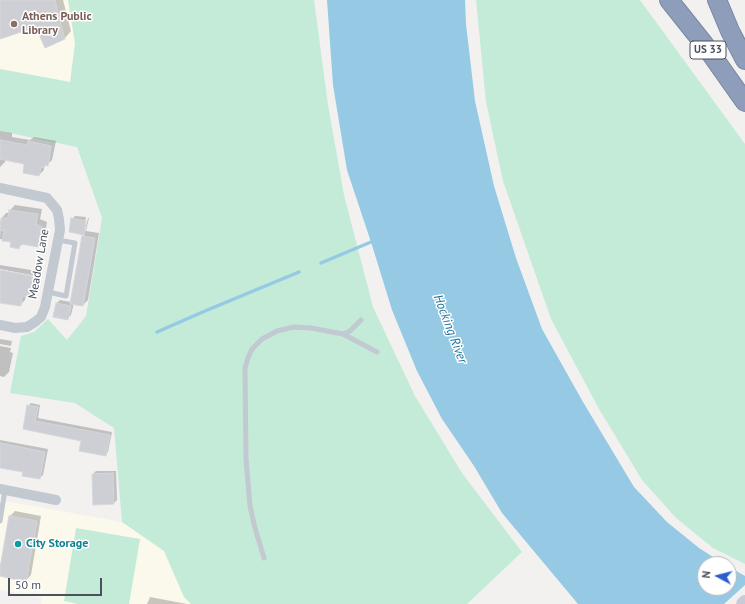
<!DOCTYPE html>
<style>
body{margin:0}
#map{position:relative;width:745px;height:604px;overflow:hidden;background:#f2f1f0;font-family:"PT Sans",sans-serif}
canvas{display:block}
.north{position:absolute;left:697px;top:556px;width:40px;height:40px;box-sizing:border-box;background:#fff;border:1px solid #b7b9be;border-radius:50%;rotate:277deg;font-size:11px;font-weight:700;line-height:16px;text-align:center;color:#4a515c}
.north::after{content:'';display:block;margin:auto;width:14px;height:18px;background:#2b5fd1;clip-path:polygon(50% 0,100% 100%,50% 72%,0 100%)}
.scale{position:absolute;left:8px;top:578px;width:94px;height:18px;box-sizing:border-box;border:2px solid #4a515c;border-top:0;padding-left:5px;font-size:12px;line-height:14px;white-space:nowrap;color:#4a515c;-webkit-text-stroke:3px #fff;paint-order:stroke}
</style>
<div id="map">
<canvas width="745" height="604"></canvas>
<div class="north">N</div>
<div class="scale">50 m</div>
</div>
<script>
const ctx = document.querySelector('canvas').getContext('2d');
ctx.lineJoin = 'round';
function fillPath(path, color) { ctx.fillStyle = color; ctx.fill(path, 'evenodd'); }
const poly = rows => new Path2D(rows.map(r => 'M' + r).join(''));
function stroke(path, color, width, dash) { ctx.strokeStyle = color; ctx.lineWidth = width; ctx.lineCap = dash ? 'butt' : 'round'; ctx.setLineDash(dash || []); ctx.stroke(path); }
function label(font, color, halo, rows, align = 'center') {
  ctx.font = font + ' "PT Sans",sans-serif'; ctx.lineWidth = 3; ctx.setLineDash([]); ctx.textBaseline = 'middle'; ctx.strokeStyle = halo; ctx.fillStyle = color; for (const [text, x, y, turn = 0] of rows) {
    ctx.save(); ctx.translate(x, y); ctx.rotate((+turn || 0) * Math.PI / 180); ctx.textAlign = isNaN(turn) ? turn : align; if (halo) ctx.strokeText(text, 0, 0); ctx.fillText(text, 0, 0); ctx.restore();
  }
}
fillPath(poly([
 [0,0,68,0,75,43,71,82,0,69],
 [0,500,122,522,164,551,184,597,191,604,41,604,42,598,0,590]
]), '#fbf8ec');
fillPath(poly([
 [68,0,314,0,328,105,344,195,373,307,415,396,462,473,522,552,467,604,191,604,184,597,164,551,122,522,114,428,75,403,10,393,21,336,34,332,48,319,67,340,86,316,102,218,77,147,0,131,0,69,70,82,75,43],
 [476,0,640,0,745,144,745,564,713,548,676,518,642,480,599,409,551,319,503,181,486,102],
 [76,528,140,539,129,604,78,604,64,601]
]), '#c4ebd8');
fillPath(poly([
 [327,0,465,0,466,24,475,101,494,186,516,258,542,329,583,402,634,487,667,522,699,548,724,564,705,564,705,588,729,588,729,567,745,576,745,604,578,604,502,513,474,466,442,419,417,371,392,310,371,242,347,170,333,85]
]), '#95c9e4');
fillPath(poly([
 [745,585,745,604,724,604]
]), '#f2f1f0');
fillPath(poly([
 [0,0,63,0,71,31,65,38,37,26,0,38],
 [0,131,12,133,12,137,30,140,34,137,56,141,52,160,47,165,44,166,44,170,39,175,26,163,6,159,5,162,0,167],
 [15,205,42,209,40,219,47,222,44,241,38,246,23,243,19,248,12,241,0,239,1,219,6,213,10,213,10,210],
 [75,216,86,217,83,232,85,232,88,218,89,218,86,231,99,233,88,300,83,305,74,303,71,315,68,318,54,316,57,303,60,300,71,302,83,236,85,234,70,232,72,219],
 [0,265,37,271,36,276,0,269],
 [0,271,36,278,34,291,29,296,26,295,25,300,20,305,0,302],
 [0,339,12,341,11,346,0,344],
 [0,346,11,348,10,352,13,353,9,372,4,377,0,376],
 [31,403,40,405,38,418,112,432,108,452,105,455,82,440,24,428,28,406],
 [0,439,0,440,48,449,43,475,40,478,24,471,0,467],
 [96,471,116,471,117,500,114,503,93,474],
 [15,511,41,516,31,575,26,580,0,575,10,516],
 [150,597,187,604,147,604]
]), '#0003');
stroke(poly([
 [321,263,371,242],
 [157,332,205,311,299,272]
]), '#95c9e4', 3.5);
const building = poly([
 [0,0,55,0,59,18,65,39,45,48,36,27,0,39,0,0],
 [0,140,27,145,28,141,51,146,48,166,45,165,44,168,41,167,39,176,23,173,24,164,0,159,0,140],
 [9,210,38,214,36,224,42,227,39,247,20,244,19,249,10,247,11,242,2,241,4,231,0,230,1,218,8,218,9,210],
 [71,218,86,221,84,235,69,232,71,218],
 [82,236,95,238,83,306,70,304,82,236],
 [0,270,32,276,29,297,22,296,21,306,0,303,0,270],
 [56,303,71,306,68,320,53,317,56,303],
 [27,405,38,407,35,421,110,435,106,456,79,451,81,441,23,429,27,405],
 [0,443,45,452,40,479,22,476,23,472,0,468,0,443],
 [113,473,114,504,93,505,92,474,113,473],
 [9,516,37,521,26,582,0,576,0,568,9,516]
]);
fillPath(building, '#cecfd4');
stroke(building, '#d5d6db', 1);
const motorway = poly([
 [669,0,704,44,745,102],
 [717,0,730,31,745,60]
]);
stroke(motorway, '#7888a5', 20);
stroke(poly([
 [48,292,66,296,75,243,58,240],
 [343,334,350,331,361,320],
 [0,521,5,490],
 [264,558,255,528,250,506,246,459,245,368,248,358,252,349,262,339,277,331,294,327,311,328,343,334,377,352]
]), '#c2c9d0', 5);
stroke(poly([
 [0,188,47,198,57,210,59,219,60,230,45,307,41,317,35,322,27,327,15,328,0,325],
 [0,489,56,500]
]), '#c2c9d0', 10);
stroke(poly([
 [743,604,745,602]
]), '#c5cbd7', 14);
stroke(motorway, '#8d9dba', 18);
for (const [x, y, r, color] of [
 [14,24,4,"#8d6e63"],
 [18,544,4,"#0f9aa8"]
]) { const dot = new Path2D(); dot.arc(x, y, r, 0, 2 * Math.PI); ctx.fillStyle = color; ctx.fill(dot); stroke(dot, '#fff', 1.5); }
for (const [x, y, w] of [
 [708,50,36]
]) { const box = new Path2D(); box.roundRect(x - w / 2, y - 9, w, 18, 3); ctx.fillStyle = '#fff'; ctx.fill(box); stroke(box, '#4a515c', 1); }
label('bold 11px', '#4a515c', null, [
 ["US 33",708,50]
]);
label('bold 12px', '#785e54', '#fff', [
 ["Athens Public",22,17],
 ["Library",22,31]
], 'left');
label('12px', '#4a515c', '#fff', [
 ["Meadow Lane",39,264,-80]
]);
label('bold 12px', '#0d838f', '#fff', [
 ["City Storage",26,544]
], 'left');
label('italic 13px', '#1b729e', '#fff', [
 ["Hocking River",450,329,69]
]);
</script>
